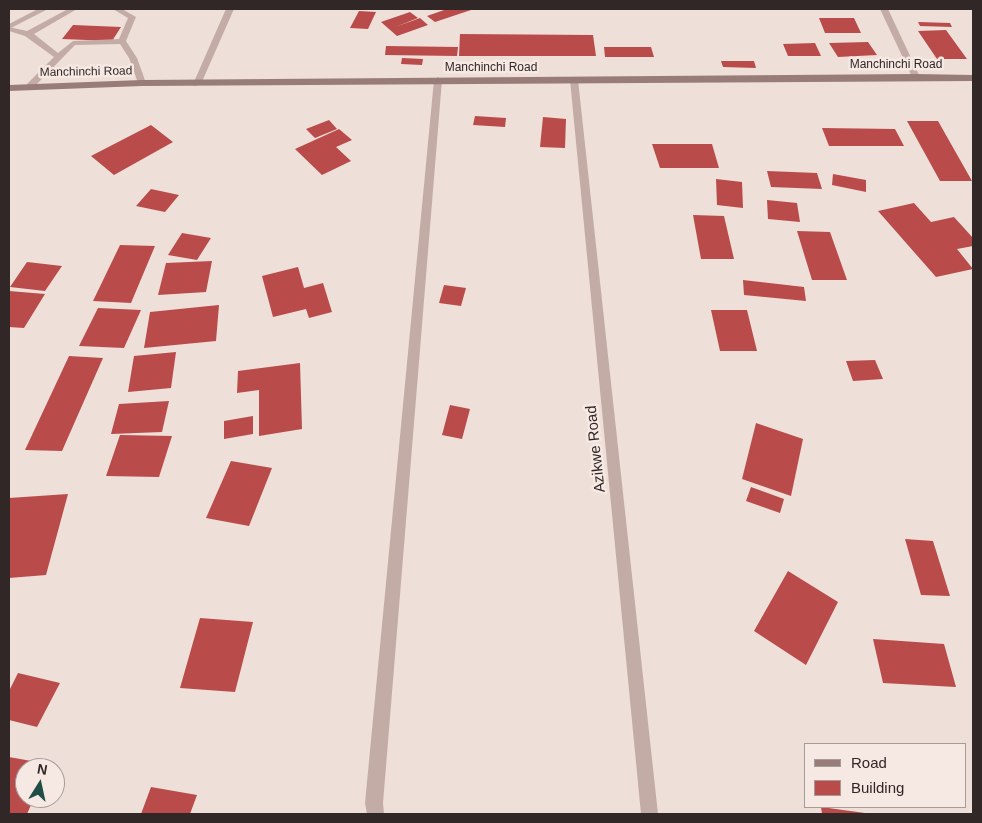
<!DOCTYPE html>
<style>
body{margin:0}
#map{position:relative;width:982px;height:823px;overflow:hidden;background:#eedfd8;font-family:Helvetica,sans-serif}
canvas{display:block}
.frame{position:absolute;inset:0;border:10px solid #312726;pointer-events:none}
.legend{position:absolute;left:804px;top:743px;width:162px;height:65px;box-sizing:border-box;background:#f6e9e4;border:1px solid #a79b98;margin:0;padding:6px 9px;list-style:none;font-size:15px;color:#312726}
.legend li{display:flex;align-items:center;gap:10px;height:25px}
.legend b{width:25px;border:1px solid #a79b98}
.north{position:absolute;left:15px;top:758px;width:50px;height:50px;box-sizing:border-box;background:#f6e9e4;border:1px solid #a79b98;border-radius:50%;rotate:10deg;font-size:14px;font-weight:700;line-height:20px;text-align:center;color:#312726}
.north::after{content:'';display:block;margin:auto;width:18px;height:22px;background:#204e46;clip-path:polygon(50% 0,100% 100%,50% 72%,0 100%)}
</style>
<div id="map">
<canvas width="982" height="823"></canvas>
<div class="frame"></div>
<ul class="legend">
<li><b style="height:6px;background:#987c78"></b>Road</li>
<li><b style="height:14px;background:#b94b4b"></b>Building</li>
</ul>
<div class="north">N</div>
</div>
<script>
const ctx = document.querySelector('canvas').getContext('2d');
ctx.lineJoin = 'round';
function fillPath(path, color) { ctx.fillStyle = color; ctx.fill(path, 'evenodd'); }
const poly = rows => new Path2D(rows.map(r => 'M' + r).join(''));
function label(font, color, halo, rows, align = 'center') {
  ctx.font = font + ' Helvetica,sans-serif'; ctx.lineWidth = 5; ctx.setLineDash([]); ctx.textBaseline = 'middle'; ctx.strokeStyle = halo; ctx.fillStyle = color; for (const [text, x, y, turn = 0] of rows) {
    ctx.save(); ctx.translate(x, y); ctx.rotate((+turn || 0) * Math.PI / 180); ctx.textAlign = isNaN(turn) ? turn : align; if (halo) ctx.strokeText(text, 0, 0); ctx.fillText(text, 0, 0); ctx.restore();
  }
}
fillPath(poly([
 [447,9,474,9,435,22,427,16],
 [359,11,376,12,368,29,350,28],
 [410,12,418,18,395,27,420,18,428,25,397,36,381,22],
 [819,18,854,18,861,33,825,33],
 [918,22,950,23,952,27,920,26],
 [73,25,121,27,112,41,62,39],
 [946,30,967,59,937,59,918,31],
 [460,34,593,35,596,56,459,56],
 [868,42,877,55,838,57,829,43],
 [815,43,821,56,788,56,783,44],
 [386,46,458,47,457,56,385,55],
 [604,47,651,47,654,57,605,57],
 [402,58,423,59,422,65,401,64],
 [721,61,754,61,756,68,723,67],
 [475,116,506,118,505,127,473,125],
 [543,117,566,119,565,148,540,147],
 [329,120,337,129,315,138,306,129],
 [907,121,938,121,972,181,940,181],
 [151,125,173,142,114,175,91,156],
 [822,128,895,129,904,146,829,146],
 [339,129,352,140,336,147,351,161,322,175,295,149],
 [652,144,712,144,719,168,660,168],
 [767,171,817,173,822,189,771,187],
 [833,174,866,180,866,192,832,185],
 [716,179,742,182,743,208,717,205],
 [151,189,179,195,165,212,136,206],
 [767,200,797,203,800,222,768,219],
 [914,203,931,222,954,217,973,238,973,246,957,249,973,269,936,277,878,211],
 [693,215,724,216,734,259,701,259],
 [797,231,830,232,847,280,812,280],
 [182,233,211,238,197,260,168,255],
 [120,245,155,246,131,303,93,301],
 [212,261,206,292,158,295,166,263],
 [27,262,62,266,45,291,10,287],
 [298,267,304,288,323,283,332,312,309,318,306,309,273,317,262,276],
 [743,280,804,287,806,301,744,295],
 [444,285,466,288,461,306,439,303],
 [9,291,45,294,24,328,9,327],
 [219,305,216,341,144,348,150,312],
 [98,308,141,310,124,348,79,346],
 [711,310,747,310,757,351,720,351],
 [176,352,171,388,128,392,134,356],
 [69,356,103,358,62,451,25,450],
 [875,360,883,379,853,381,846,361],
 [300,363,302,429,259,436,259,390,237,393,238,371],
 [169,401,162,432,111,434,119,404],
 [450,405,470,409,462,439,442,435],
 [253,416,253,434,224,439,224,421],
 [756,423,803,439,791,496,742,479],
 [120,435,172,436,159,477,106,476],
 [231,461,272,468,249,526,206,518],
 [751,487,784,499,780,513,746,501],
 [68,494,46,575,9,578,10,548,9,548,9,498],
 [905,539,933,541,950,596,921,595],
 [788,571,838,602,806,665,754,631],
 [200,618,253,622,235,692,180,688],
 [873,639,944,644,956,687,883,683],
 [18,673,60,683,37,727,9,720,9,691],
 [9,757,48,764,47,768,25,768,25,798,34,798,27,814,9,814],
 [151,787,197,795,190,814,141,814],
 [821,807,865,813,865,814,822,814]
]), '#b94b4b');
fillPath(poly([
 [68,9,77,9,34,34,58,53,73,41,119,39,128,18,113,9,122,9,136,17,126,41,137,58,146,83,145,85,138,83,129,58,120,44,75,45,33,88,27,88,27,84,54,57,25,36,9,31,9,27,27,31,68,9],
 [226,9,234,9,201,84,194,86,193,84,226,9],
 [880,9,888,9,920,77,919,79,912,77,880,9]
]), '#c4aca6');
fillPath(poly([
 [438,77,442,80,383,803,384,814,367,814,365,803,434,80,438,77],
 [574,77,578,80,658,814,641,814,570,80,574,77]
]), '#c4aca6');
fillPath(poly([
 [38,9,48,9,9,29,9,24,38,9]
]), '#c4aca6');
fillPath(poly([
 [916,74,973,75,973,81,142,86,9,91,9,85,142,80,916,74]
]), '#987c78');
label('12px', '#312726', '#f6e9e4', [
 ["Manchinchi Road",896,65],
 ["Manchinchi Road",491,68],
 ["Manchinchi Road",86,72,-1]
]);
label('15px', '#312726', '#f6e9e4', [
 ["Azikwe Road",596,449,-96]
]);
</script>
